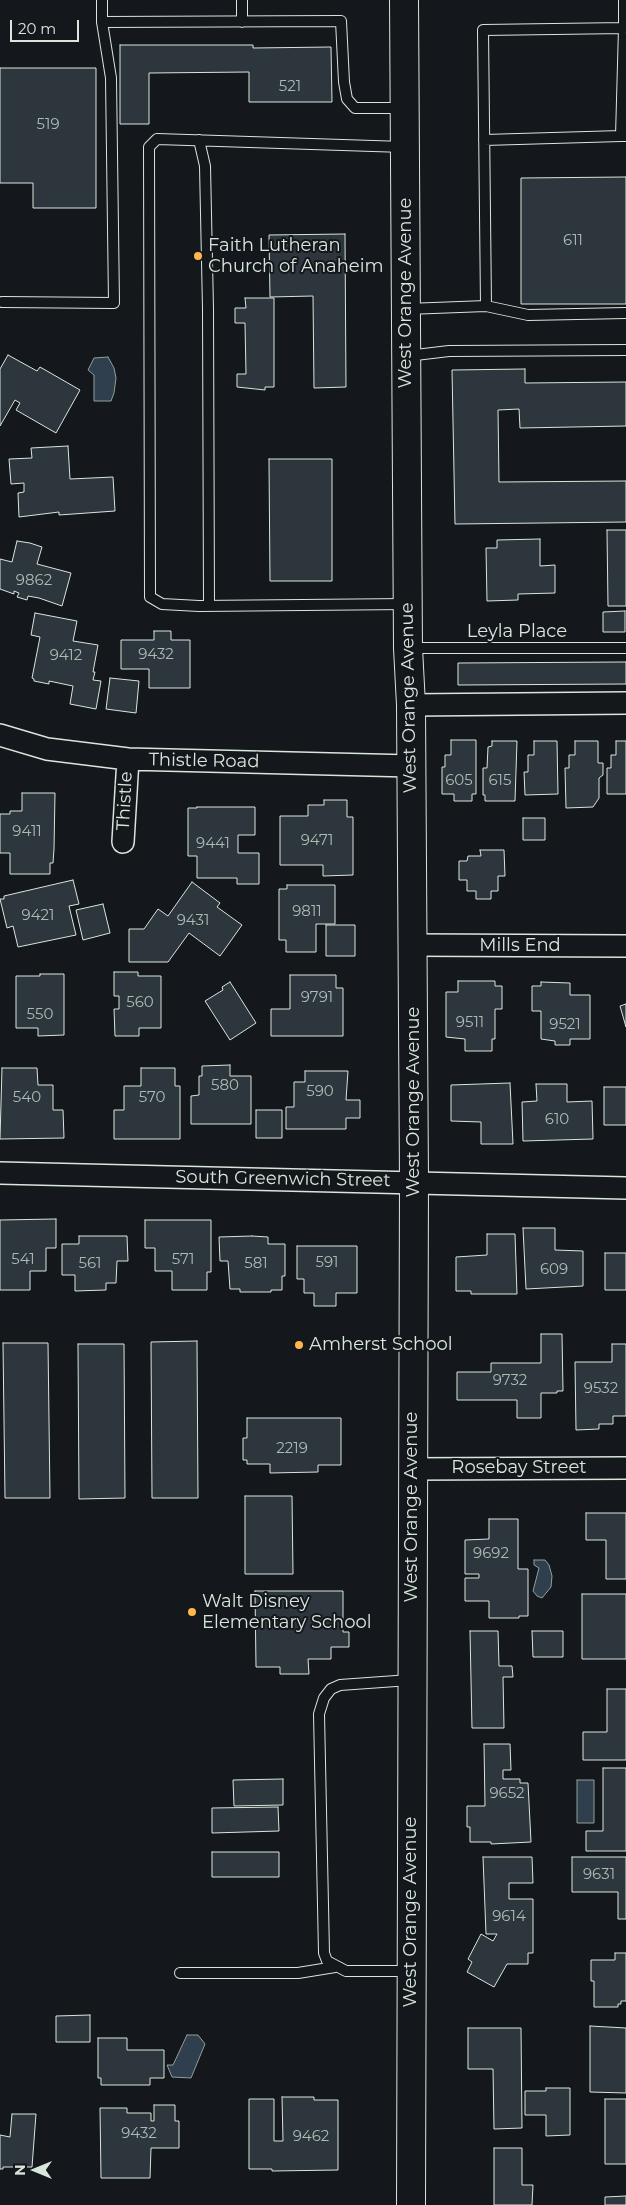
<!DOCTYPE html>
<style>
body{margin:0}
#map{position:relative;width:626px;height:2205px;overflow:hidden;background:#14181c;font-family:Montserrat,sans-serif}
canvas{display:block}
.north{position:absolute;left:10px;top:2145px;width:50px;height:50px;-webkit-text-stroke:4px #14181c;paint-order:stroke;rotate:270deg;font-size:14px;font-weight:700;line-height:20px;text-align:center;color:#d8e6dc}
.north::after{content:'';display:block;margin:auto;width:18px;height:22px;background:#d8e6dc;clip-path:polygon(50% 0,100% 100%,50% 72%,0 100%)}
.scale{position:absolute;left:10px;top:20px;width:69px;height:22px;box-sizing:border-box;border:2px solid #d8e6dc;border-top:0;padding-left:6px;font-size:15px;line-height:18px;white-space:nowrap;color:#d8e6dc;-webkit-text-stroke:4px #14181c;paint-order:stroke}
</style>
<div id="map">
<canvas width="626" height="2205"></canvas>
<div class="north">N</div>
<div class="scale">20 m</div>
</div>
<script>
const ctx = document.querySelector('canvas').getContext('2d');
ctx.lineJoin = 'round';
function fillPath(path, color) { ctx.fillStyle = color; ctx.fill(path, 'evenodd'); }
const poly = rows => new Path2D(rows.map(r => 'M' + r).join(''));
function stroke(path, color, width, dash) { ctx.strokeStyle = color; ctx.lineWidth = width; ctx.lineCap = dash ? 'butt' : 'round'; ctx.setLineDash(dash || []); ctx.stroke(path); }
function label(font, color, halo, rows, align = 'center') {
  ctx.font = font + ' Montserrat,sans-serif'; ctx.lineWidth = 4; ctx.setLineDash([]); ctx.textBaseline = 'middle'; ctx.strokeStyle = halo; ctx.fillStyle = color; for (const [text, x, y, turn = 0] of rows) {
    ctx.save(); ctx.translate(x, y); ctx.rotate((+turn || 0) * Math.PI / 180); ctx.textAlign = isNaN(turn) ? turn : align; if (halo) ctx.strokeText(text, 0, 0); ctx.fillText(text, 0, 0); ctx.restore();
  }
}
const water = poly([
 [108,357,114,368,116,378,114,393,111,401,94,401,94,375,88,370,94,358,108,357],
 [534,1560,545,1560,549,1565,552,1576,551,1587,542,1598,537,1596,533,1591,539,1568,534,1565,534,1560],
 [577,1780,594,1780,594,1823,577,1823,577,1780],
 [187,2035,198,2035,205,2044,191,2078,172,2077,167,2065,173,2065,187,2035]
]);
fillPath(water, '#2f3f4d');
stroke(water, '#939e99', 1);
const building = poly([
 [120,45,253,45,253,48,331,47,332,102,249,102,249,72,149,73,149,124,120,124,120,45],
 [0,68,96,68,96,208,33,208,33,183,0,183,0,68],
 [626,177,626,304,521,304,521,178,626,177],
 [345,234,346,387,314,388,313,296,270,297,269,235,345,234],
 [245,298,274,298,274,387,265,387,265,390,237,387,237,374,246,374,245,323,235,323,235,308,246,308,245,298],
 [8,355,37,371,40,367,80,390,56,433,16,410,20,403,15,400,0,426,0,369,8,355],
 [525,369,525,383,626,382,626,426,520,428,519,409,498,410,499,482,626,481,626,522,455,524,452,370,525,369],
 [68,446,70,479,113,477,115,511,59,515,59,512,19,517,18,493,24,492,24,483,11,484,9,459,32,458,31,448,68,446],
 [269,459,332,459,332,581,270,581,269,459],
 [607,530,626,530,626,606,608,606,607,530],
 [540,539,540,566,555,565,555,593,518,594,518,600,487,601,486,548,497,548,497,540,540,539],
 [17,541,30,543,42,547,37,564,71,573,62,606,39,598,28,596,27,600,17,597,19,593,14,591,14,594,0,589,0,559,12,562,17,541],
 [625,611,625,632,603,632,603,612,625,611],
 [35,613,77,621,73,641,98,645,93,672,95,672,93,680,101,681,96,709,70,704,73,686,49,681,49,684,34,681,34,679,32,678,40,637,31,635,35,613],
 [154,631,171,631,171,640,190,640,190,688,149,688,149,669,121,669,121,640,154,640,154,631],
 [626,662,626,684,458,685,458,663,626,662],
 [110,678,139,681,136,713,106,709,110,678],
 [451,740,476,740,476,794,472,794,472,801,454,801,454,794,442,794,442,767,445,767,445,755,451,755,451,740],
 [492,741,517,741,515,801,485,801,485,795,483,795,483,768,487,768,488,747,492,746,492,741],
 [534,741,557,741,558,794,525,795,524,772,528,772,528,755,534,755,534,741],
 [575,741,598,741,598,763,603,763,603,775,599,778,599,798,593,807,566,808,565,768,569,768,569,755,575,755,575,741],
 [616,741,626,741,626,794,607,794,607,768,611,768,611,755,616,755,616,741],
 [22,793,55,793,54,849,53,863,50,863,50,874,10,874,10,853,0,853,0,814,10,814,10,811,22,811,22,793],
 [324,800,347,800,347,817,353,817,353,875,323,876,323,865,280,865,280,816,308,816,308,805,324,805,324,800],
 [197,807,255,807,255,835,238,835,238,853,259,853,259,884,237,884,237,878,197,878,197,856,188,856,188,808,197,808,197,807],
 [523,818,545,818,545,840,523,840,523,818],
 [480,850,504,850,505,876,498,876,498,891,491,891,491,899,476,899,476,891,467,891,467,880,459,880,459,861,467,861,468,856,481,856,480,850],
 [73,880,79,904,69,906,76,935,18,947,13,926,7,928,0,899,4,899,4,896,73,880],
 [192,882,220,903,217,907,242,925,220,956,189,933,168,962,129,962,129,929,144,929,158,909,168,916,192,882],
 [287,885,335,885,335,924,316,924,316,952,286,952,286,940,279,940,279,889,287,889,287,885],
 [103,904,110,933,83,940,76,910,103,904],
 [326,925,355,925,355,956,326,956,326,925],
 [114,972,138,972,138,976,161,976,161,1028,139,1028,139,1036,115,1036,114,1009,119,1009,119,996,114,996,114,972],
 [40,974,64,974,64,1035,38,1036,38,1028,16,1028,16,976,40,976,40,974],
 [290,975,336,975,336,988,343,988,343,1036,271,1036,271,1009,290,1009,290,975],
 [458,981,495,981,495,986,502,986,502,1009,495,1009,495,1039,492,1039,492,1051,465,1051,465,1039,446,1037,446,992,458,992,458,981],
 [230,982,256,1023,230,1040,205,1001,223,990,222,987,230,982],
 [541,982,570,983,570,995,590,995,590,1039,570,1039,570,1045,555,1045,555,1041,541,1039,541,1011,532,1011,532,986,541,986,541,982],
 [626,1004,626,1027,620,1006,626,1004],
 [230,1065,230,1076,251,1076,251,1124,191,1124,191,1096,199,1095,199,1076,202,1076,202,1066,230,1065],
 [2,1068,37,1068,38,1085,53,1085,53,1110,63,1110,64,1138,0,1139,2,1068],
 [141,1068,175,1068,175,1086,180,1086,180,1139,114,1139,114,1110,124,1110,124,1086,141,1086,141,1068],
 [305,1071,348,1071,346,1100,360,1100,360,1118,346,1118,346,1129,286,1129,286,1107,294,1107,294,1082,305,1082,305,1071],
 [510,1083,513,1144,481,1144,481,1122,451,1121,451,1085,510,1083],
 [536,1084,567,1084,567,1102,592,1101,593,1139,523,1141,522,1102,537,1101,536,1084],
 [604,1087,626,1087,626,1125,604,1125,604,1087],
 [256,1110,282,1110,282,1138,256,1138,256,1110],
 [56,1219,56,1248,46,1248,46,1271,30,1271,30,1290,0,1290,0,1220,56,1219],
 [145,1220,211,1220,211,1272,207,1272,207,1290,172,1290,172,1271,155,1271,155,1248,145,1248,145,1220],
 [523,1228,555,1228,555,1250,583,1251,583,1286,526,1289,523,1228],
 [487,1234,515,1234,517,1294,471,1294,471,1291,456,1291,456,1257,487,1255,487,1234],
 [79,1236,127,1236,128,1261,117,1261,116,1283,106,1283,106,1290,75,1291,75,1275,62,1275,62,1244,79,1244,79,1236],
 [252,1236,268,1237,268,1244,285,1244,285,1276,282,1276,282,1290,271,1290,271,1292,240,1292,240,1289,230,1289,228,1261,220,1261,219,1237,252,1236],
 [297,1246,357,1246,357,1293,336,1293,336,1306,314,1306,314,1293,304,1293,304,1279,297,1279,297,1246],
 [605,1253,626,1253,626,1290,605,1290,605,1253],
 [541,1334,562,1334,563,1391,557,1391,557,1393,541,1393,541,1418,517,1418,517,1400,457,1400,457,1372,491,1372,491,1363,541,1363,541,1334],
 [197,1341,198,1498,152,1498,151,1342,197,1341],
 [3,1343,48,1343,50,1498,5,1498,3,1343],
 [78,1344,124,1344,125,1498,79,1499,78,1344],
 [612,1344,626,1344,626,1416,613,1416,613,1424,599,1424,599,1429,576,1430,575,1362,612,1362,612,1344],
 [247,1418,341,1418,341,1465,318,1465,318,1472,270,1473,270,1464,247,1464,247,1460,243,1460,243,1438,247,1438,247,1418],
 [245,1496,292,1496,293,1574,245,1574,245,1496],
 [586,1513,626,1513,626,1579,606,1579,606,1540,586,1540,586,1513],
 [489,1519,518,1519,518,1569,528,1569,528,1616,519,1616,519,1618,489,1618,489,1601,465,1601,465,1578,479,1578,479,1574,465,1574,465,1540,489,1539,489,1519],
 [255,1591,343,1591,343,1632,349,1632,349,1647,331,1647,331,1659,308,1659,309,1674,280,1674,280,1667,256,1667,255,1591],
 [582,1594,626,1594,626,1659,582,1659,582,1594],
 [470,1631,498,1631,499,1666,512,1666,513,1677,503,1677,504,1728,472,1728,470,1631],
 [532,1631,563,1631,563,1657,533,1657,532,1631],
 [607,1689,626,1689,626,1760,583,1760,583,1732,607,1732,607,1689],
 [484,1744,510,1744,511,1770,503,1770,503,1779,520,1779,520,1783,528,1783,531,1842,491,1844,491,1842,470,1842,470,1827,467,1827,467,1806,485,1806,484,1744],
 [603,1768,626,1768,626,1851,586,1851,586,1831,603,1831,603,1768],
 [283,1779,283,1805,234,1806,233,1780,283,1779],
 [278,1807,279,1831,212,1833,212,1808,278,1807],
 [212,1852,279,1852,279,1877,212,1877,212,1852],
 [483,1857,532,1857,533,1883,509,1883,509,1899,533,1899,533,1953,528,1953,528,1964,507,1964,494,1987,467,1972,472,1962,468,1959,481,1934,493,1941,497,1934,486,1934,483,1857],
 [572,1857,626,1857,626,1919,618,1919,618,1892,572,1892,572,1857],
 [615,1953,626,1953,626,2001,621,2001,621,2004,618,2004,618,2007,594,2007,594,1981,591,1981,591,1960,615,1960,615,1953],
 [90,2015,90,2042,56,2042,56,2016,90,2015],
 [590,2026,626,2028,626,2093,590,2092,590,2026],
 [468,2028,521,2028,522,2128,494,2129,493,2069,468,2069,468,2028],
 [98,2038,127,2038,127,2050,164,2050,164,2078,150,2078,150,2085,101,2085,101,2078,98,2078,98,2038],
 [546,2088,570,2088,570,2135,546,2136,546,2115,525,2115,525,2091,546,2091,546,2088],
 [282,2097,314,2097,314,2100,338,2100,338,2170,272,2171,272,2169,249,2169,249,2099,274,2099,274,2141,283,2141,282,2097],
 [605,2099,626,2099,626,2164,605,2164,605,2099],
 [154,2105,175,2105,175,2121,179,2121,179,2148,151,2148,150,2178,101,2178,100,2108,127,2108,127,2113,151,2113,151,2121,154,2121,154,2105],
 [12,2114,36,2114,32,2167,3,2167,3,2169,0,2169,0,2135,10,2137,12,2114],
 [494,2148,522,2148,522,2185,533,2185,532,2205,494,2205,494,2148],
 [626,2196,626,2205,605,2205,605,2197,626,2196]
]);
fillPath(building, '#2c363c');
stroke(building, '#d8e6dc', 1);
const lane = poly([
 [102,22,341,21,344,82,347,99,355,108,404,108],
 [242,22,242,0],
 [624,28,621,136,626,136],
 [199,140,205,166,208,309,209,606],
 [484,140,621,136],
 [404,147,157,139,149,147,150,597,162,604,199,606,406,604],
 [2,302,114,303,111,78,102,22,102,0],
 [486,306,528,315,626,313],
 [407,309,486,306,483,30,624,28,624,0],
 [407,356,449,351,626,350],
 [409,648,626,648],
 [410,1680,340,1685,331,1689,324,1698,319,1714,324,1953,327,1961,346,1971,411,1971],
 [180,1973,298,1973,335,1967]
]);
const street = poly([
 [411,705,626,703],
 [0,735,47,749,128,759,411,766],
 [123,842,128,759],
 [413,945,626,946],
 [0,1173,626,1188],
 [412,1469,626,1468]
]);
const secondary = poly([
 [404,0,408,648,411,705,414,1182,411,2205]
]);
stroke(lane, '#d8e6dc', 12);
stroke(street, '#d8e6dc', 24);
stroke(secondary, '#d8e6dc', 30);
stroke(lane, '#14181c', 10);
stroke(street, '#14181c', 21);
stroke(secondary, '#14181c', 28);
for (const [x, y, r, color] of [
 [198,256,5,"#ffb74d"],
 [299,1345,5,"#ffb74d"],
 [192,1612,5,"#ffb74d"]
]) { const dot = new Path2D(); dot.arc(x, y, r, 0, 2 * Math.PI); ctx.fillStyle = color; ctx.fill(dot); stroke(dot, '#14181c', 2); }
label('15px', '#adbab4', null, [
 ["521",290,87],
 ["519",48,125],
 ["611",573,241],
 ["9862",34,581],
 ["9432",156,655],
 ["9412",66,656],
 ["605",459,781],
 ["615",500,781],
 ["9411",27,832],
 ["9471",317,841],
 ["9441",213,844],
 ["9811",307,912],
 ["9421",38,916],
 ["9431",193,921],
 ["9791",317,998],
 ["560",140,1003],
 ["550",40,1015],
 ["9511",470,1023],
 ["9521",565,1025],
 ["580",225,1086],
 ["590",320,1092],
 ["540",27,1098],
 ["570",152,1098],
 ["610",557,1120],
 ["541",23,1260],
 ["571",183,1260],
 ["591",327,1263],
 ["561",90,1264],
 ["581",256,1264],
 ["609",554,1270],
 ["9732",510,1381],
 ["9532",601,1389],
 ["2219",292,1449],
 ["9692",491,1554],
 ["9652",507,1794],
 ["9631",599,1875],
 ["9614",509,1917],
 ["9432",139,2134],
 ["9462",311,2137]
]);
label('18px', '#d8e6dc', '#14181c', [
 ["Faith Lutheran",208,246],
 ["Church of Anaheim",208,267],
 ["Amherst School",309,1345],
 ["Walt Disney",202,1602],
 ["Elementary School",202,1623]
], 'left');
label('18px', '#d8e6dc', '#14181c', [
 ["West Orange Avenue",406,293,-90],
 ["Leyla Place",517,632],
 ["West Orange Avenue",409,698,-91],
 ["Thistle Road",204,761,1],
 ["Thistle",125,801,-87],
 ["Mills End",520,946],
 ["West Orange Avenue",414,1102,-90],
 ["South Greenwich Street",283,1179,1],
 ["Rosebay Street",519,1468],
 ["West Orange Avenue",412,1507,-90],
 ["West Orange Avenue",411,1912,-90]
]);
</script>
